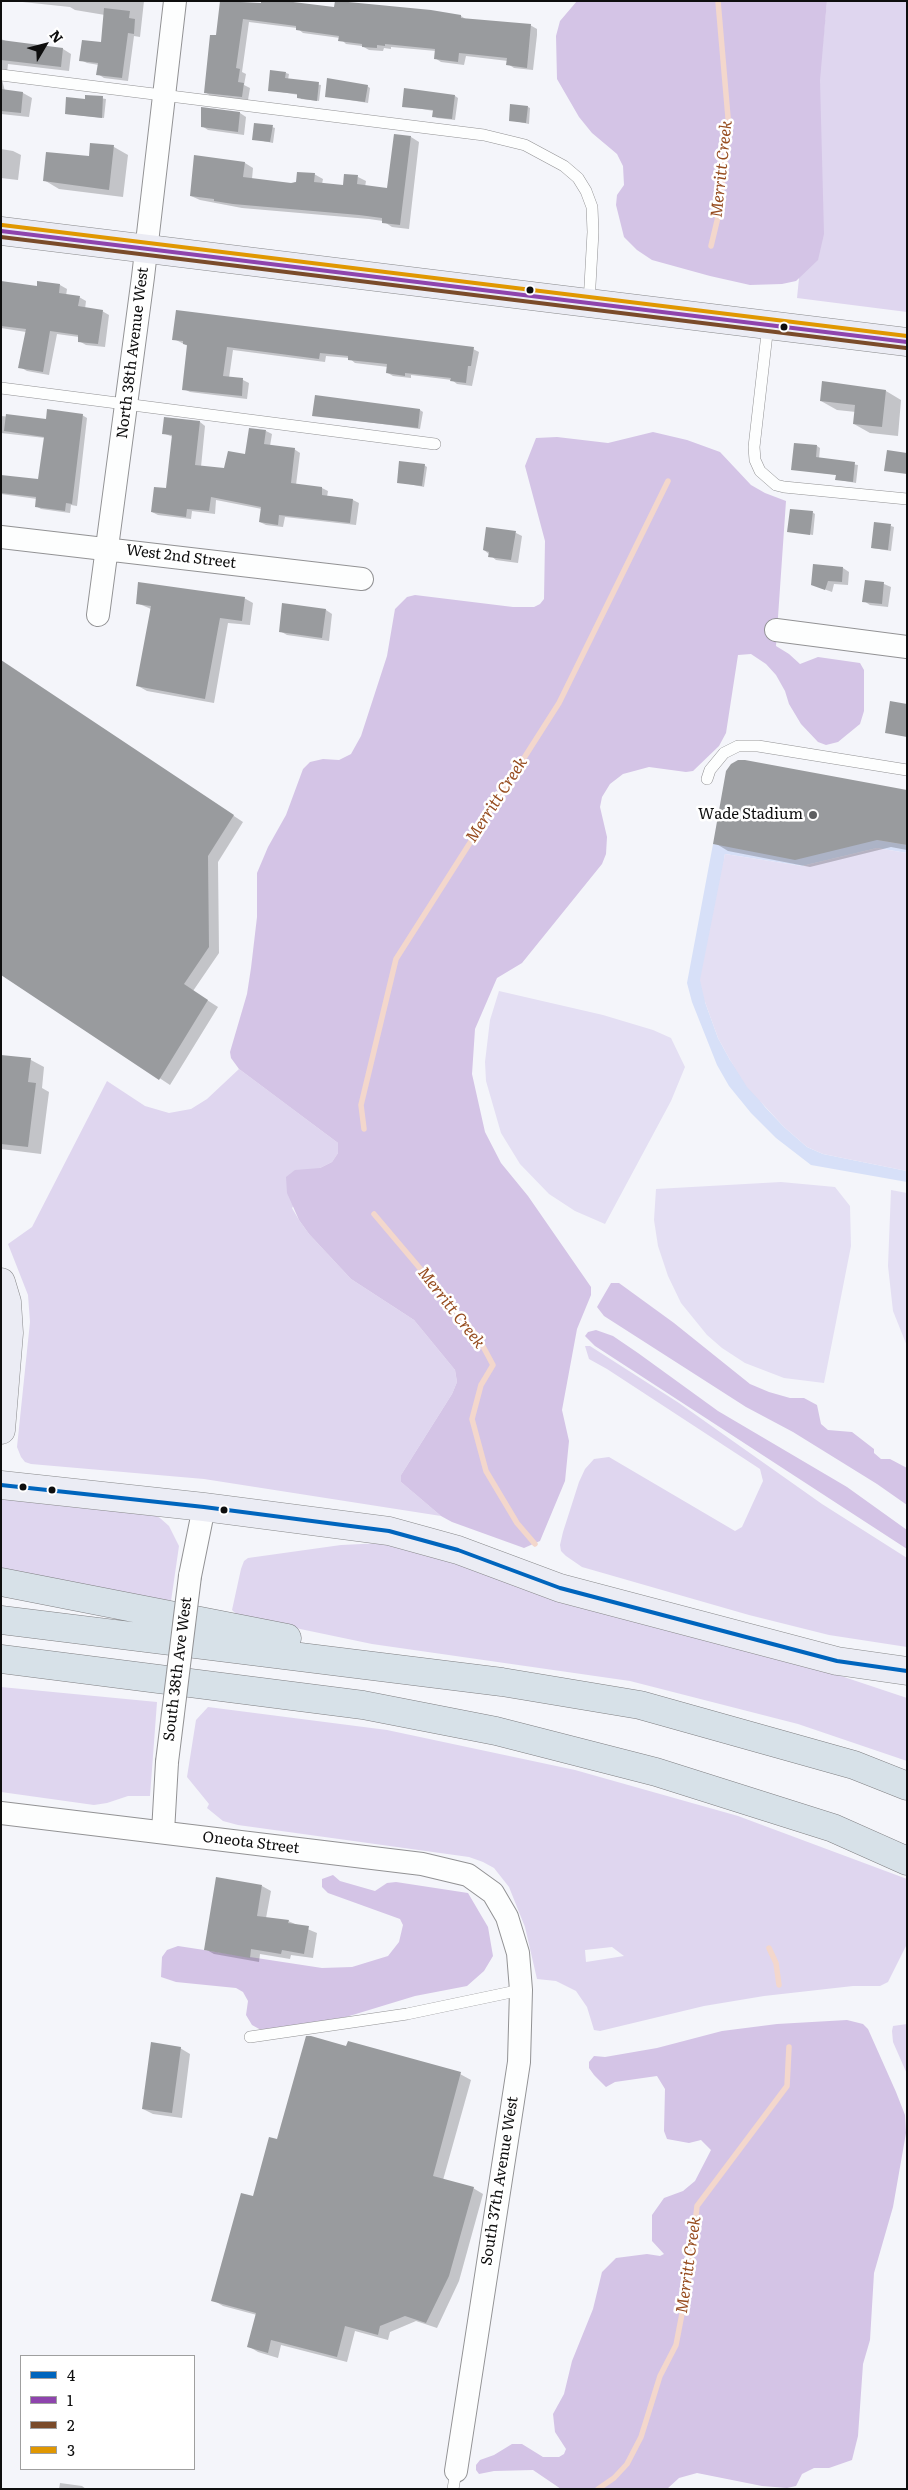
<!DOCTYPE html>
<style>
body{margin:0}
#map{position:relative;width:908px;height:2490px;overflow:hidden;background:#f4f5fa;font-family:Literata,serif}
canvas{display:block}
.frame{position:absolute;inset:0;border:2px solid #0e0e0e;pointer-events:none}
.legend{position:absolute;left:20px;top:2355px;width:175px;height:115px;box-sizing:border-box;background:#fff;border:1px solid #9f9f9f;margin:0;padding:6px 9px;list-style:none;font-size:15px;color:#0e0e0e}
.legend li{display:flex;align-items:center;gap:10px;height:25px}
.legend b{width:25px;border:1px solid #9f9f9f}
.north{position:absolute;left:20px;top:20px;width:50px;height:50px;-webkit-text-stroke:4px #fff;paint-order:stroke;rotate:53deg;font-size:14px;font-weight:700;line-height:20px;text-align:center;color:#0e0e0e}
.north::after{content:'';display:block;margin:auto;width:18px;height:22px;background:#0e0e0e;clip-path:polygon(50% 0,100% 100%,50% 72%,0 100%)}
</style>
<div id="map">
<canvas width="908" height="2490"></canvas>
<div class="frame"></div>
<ul class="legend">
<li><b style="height:6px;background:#0065bd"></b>4</li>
<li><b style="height:6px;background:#8e44ad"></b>1</li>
<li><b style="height:6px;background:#7a4b2a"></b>2</li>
<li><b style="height:6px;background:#e09701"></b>3</li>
</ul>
<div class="north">N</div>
</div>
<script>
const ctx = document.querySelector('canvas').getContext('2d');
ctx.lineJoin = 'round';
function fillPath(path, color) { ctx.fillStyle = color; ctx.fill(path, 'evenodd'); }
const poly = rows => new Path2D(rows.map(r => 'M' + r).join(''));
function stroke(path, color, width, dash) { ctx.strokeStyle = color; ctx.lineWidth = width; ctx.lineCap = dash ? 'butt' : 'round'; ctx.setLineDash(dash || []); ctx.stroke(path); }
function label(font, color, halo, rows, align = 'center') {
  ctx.font = font + ' Literata,serif'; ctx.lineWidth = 5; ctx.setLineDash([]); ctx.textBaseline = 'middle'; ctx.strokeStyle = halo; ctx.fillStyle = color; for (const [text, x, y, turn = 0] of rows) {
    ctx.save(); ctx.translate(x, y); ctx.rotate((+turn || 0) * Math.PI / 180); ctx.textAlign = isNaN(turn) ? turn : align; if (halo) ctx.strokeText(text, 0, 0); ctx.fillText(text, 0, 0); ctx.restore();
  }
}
fillPath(poly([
 [827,1,907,1,907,312,797,298],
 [239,1069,338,1143,338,1153,332,1162,320,1168,292,1208,299,1220,309,1234,351,1279,414,1320,455,1370,457,1382,452,1394,401,1475,401,1482,441,1516,204,1479,31,1464,25,1462,21,1457,17,1447,30,1322,28,1295,8,1244,32,1227,107,1081,145,1106,169,1113,191,1109,207,1099],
 [585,1346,590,1346,679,1403,822,1504,907,1558,907,1647,829,1635,749,1615,582,1567,566,1556,561,1551,560,1545,563,1532,579,1482,585,1469,594,1459,609,1457,735,1531,742,1527,763,1481,760,1469,607,1369,589,1359],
 [1,1493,151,1513,160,1518,169,1526,179,1546,170,1608,1,1575],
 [384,1543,440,1557,823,1670,907,1698,907,1761,798,1724,630,1681,372,1644,238,1616,232,1610,241,1569,244,1561,248,1558,341,1545],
 [1,1687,157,1702,150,1796,128,1796,107,1803,94,1805,1,1792],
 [208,1707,387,1730,575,1770,738,1816,907,1879,907,1944,888,1982,880,1986,853,1986,764,1996,704,2006,600,2031,594,2030,587,2007,576,1991,556,1981,537,1979,525,1927,509,1887,494,1868,483,1862,469,1857,238,1825,223,1821,207,1808,209,1804,187,1777,196,1720],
 [612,1947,624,1956,586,1962,585,1950],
 [907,2024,907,2074,893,2042,892,2031,893,2026]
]), '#dfd6ef');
fillPath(poly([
 [577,1,827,1,820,80,824,234,818,260,796,281,782,284,750,285,710,276,652,260,637,250,624,237,616,205,617,195,624,185,623,166,617,154,592,133,579,117,557,79,556,36,560,21],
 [653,432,687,440,720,452,751,485,765,493,786,501,776,646,789,654,800,664,818,657,860,663,864,670,864,711,860,724,838,742,826,745,818,742,801,724,789,704,785,691,776,675,766,664,751,654,738,655,726,733,719,746,693,771,686,772,649,767,623,774,610,784,602,797,600,807,607,837,606,854,602,864,522,963,497,978,475,1029,472,1074,485,1132,501,1163,528,1196,591,1287,591,1295,577,1329,562,1410,569,1441,565,1481,540,1541,524,1548,452,1522,441,1516,401,1482,401,1475,452,1394,457,1382,455,1370,414,1320,351,1279,309,1234,299,1220,287,1193,286,1177,295,1170,320,1168,332,1162,338,1153,338,1143,239,1069,231,1058,230,1052,247,994,251,968,257,917,257,873,268,847,286,815,303,769,310,762,323,759,339,760,351,754,361,736,387,656,395,609,407,597,415,595,513,607,534,607,540,604,544,599,545,541,525,466,536,438,557,437,608,443],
 [611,1283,619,1283,674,1323,750,1384,769,1392,790,1398,804,1398,817,1405,821,1424,828,1430,852,1432,874,1449,874,1453,881,1459,890,1459,907,1468,907,1505,877,1484,793,1432,746,1407,604,1316,597,1307],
 [596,1330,613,1336,638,1353,718,1411,847,1487,907,1530,907,1549,595,1346,585,1336,588,1332],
 [333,1875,340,1881,375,1891,387,1883,396,1882,468,1893,488,1927,493,1956,484,1971,467,1986,415,1996,346,2017,276,2029,261,2030,252,2025,246,2015,248,2001,243,1992,236,1988,176,1982,161,1977,162,1957,167,1950,178,1946,322,1968,352,1967,388,1956,399,1942,403,1925,400,1919,328,1893,322,1887,322,1879],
 [847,2020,863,2024,868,2029,896,2092,905,2115,906,2133,893,2207,874,2273,870,2340,863,2364,858,2436,852,2460,829,2468,814,2468,802,2474,796,2486,787,2488,762,2486,697,2473,679,2478,667,2489,561,2489,533,2470,494,2471,479,2474,476,2470,476,2465,480,2460,494,2455,512,2444,522,2444,543,2457,559,2457,564,2454,566,2449,555,2432,553,2414,564,2394,572,2361,593,2309,602,2272,616,2258,647,2254,660,2256,664,2254,652,2241,652,2215,664,2198,683,2191,695,2181,711,2150,701,2140,689,2143,667,2139,664,2131,665,2089,657,2076,615,2082,606,2087,594,2075,589,2068,589,2062,594,2056,605,2057,657,2048,722,2031,777,2024]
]), '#d4c4e6');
fillPath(poly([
 [877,840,907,845,907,853,877,848,802,866,725,854,705,1002,718,1038,730,1060,765,1107,784,1127,807,1147,823,1154,907,1171,907,1182,811,1165,776,1138,751,1113,729,1086,717,1065,692,1002,687,983,713,844]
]), '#d7e0f8');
fillPath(poly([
 [877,848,907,853,907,1171,823,1154,807,1147,784,1127,747,1087,730,1060,718,1038,705,1002,700,980,725,854,802,866],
 [499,991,603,1015,653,1030,671,1038,685,1067,671,1101,605,1224,575,1211,549,1194,520,1164,501,1133,486,1081,485,1062,490,1020],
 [781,1182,835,1187,850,1206,851,1246,824,1383,784,1378,745,1363,722,1348,707,1335,681,1303,668,1276,658,1246,654,1220,656,1189],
 [891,1190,907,1193,907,1346,893,1311,888,1266]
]), '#e4dff3');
fillPath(poly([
 [13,1,144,1,140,37,134,36,128,81,104,78,98,74,99,65,87,63,81,60,102,43,105,15,75,10,70,7],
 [221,1,461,16,467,20,530,25,537,29,537,35,533,70,514,68,508,64,508,61,466,56,464,65,441,62,435,58,436,51,391,47,391,49,384,48,383,51,369,50,362,46,346,44,340,38,303,33,297,28,249,22,242,72,246,74,244,85,250,88,248,100,211,96,205,92,217,36],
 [1,39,8,42,63,49,71,54,69,71,8,64,7,73,2,80,5,91,23,93,32,98,29,117,1,114],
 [286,73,289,74,288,80,321,85,319,101,301,99,299,95,269,90],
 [367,86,370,88,368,103,326,96],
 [87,96,106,99,104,118,66,114,86,100],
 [455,96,458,98,455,120,437,118,434,116,434,111,403,106],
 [528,107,530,108,529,124,510,120],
 [202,109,240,113,246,117,244,135,208,130,202,126],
 [272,127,275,128,273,143,253,139],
 [411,137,419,142,409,229,392,227,383,221,369,219,242,208,200,200,191,196,196,156,245,163,253,168,252,179,291,184,314,174,323,179,322,184,344,186,358,177,366,181,365,187,388,189],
 [91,144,114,147,128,155,123,197,59,189,44,180,90,158],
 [1,149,13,151,21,155,18,180,1,178],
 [1,282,38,288,60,285,67,289,66,296,79,297,86,301,85,309,102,311,109,315,105,347,86,345,79,341,79,337,57,334,49,375,27,371,20,367,26,332,1,328],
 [174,339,473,349,479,352,472,386,457,384,452,380,411,375,411,378,393,376,388,373,388,367,355,363,349,358,326,356,325,362,233,350,229,378,243,380,249,383,247,399,190,392,184,389,188,346],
 [886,391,901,400,898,436,870,433,854,424,856,412,837,410,821,401],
 [420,410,423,412,420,429,313,415],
 [82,415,87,418,77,506,71,505,70,513,41,509,36,506,37,499,1,494,1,476,40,481,45,438,1,433,1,416,47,420],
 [200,422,205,426,201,467,225,470,246,456,266,431,272,434,270,446,294,449,300,453,296,485,322,488,328,491,327,497,353,500,359,503,356,525,285,517,283,527,266,525,260,522,262,509,216,500,215,514,192,511,191,519,158,515,152,512,167,490,173,437,163,433],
 [817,446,820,448,819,459,858,465,856,483,840,480,837,475,792,469],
 [424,465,427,467,424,487,398,482],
 [812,512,815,514,813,535,789,531],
 [891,526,894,527,891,551,872,548],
 [516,533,522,536,518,563,496,560,484,550],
 [843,568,849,572,848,585,834,584,832,592,813,585],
 [866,581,884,584,891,587,888,607,870,605,864,601],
 [244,598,253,603,250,625,228,623,214,703,147,691,138,686,151,609,137,603],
 [326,610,332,614,329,641,287,635,280,631],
 [1,661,243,822,218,862,219,953,193,991,218,1007,170,1085,1,973],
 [907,792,907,850,891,847,810,867,728,851,715,843],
 [1,1056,31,1060,44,1067,42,1088,49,1092,41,1154,1,1149],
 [262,1886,271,1891,266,1918,288,1921,317,1933,313,1958,291,1955,290,1959,260,1954,259,1962,214,1954,205,1949],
 [180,2048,190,2054,182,2118,153,2114,143,2109],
 [347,2048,460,2074,471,2080,443,2180,473,2188,483,2194,459,2281,437,2328,416,2321,390,2332,388,2340,355,2331,347,2362,281,2345,278,2358,258,2352,248,2346,257,2315,223,2306,213,2300,278,2140],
 [60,2483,82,2486,86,2489,59,2489]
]), '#0003');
stroke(poly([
 [711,246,718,217,729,129,718,1],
 [364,1129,361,1105,396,959,559,703,668,481],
 [374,1214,478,1337,493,1365,481,1385,472,1419,486,1471,517,1523,535,1544],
 [769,1948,776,1963,779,1985],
 [598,2489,614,2478,627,2464,641,2437,660,2376,676,2345,689,2277,697,2206,787,2086,789,2047]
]), '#f3d7cc', 5.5);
fillPath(poly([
 [220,1,261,3,261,1,285,1,334,7,335,1,338,1,431,10,461,15,461,18,531,24,527,68,506,65,507,58,459,53,458,62,434,59,435,49,385,44,385,46,377,45,377,48,362,47,362,44,338,41,339,36,296,30,296,26,243,19,236,68,240,69,238,82,244,83,242,97,204,93,210,35,216,35],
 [104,8,130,11,129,18,135,19,134,34,128,33,122,78,96,75,98,63,79,61,82,40,101,42],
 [1,40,63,48,61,67,1,60],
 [270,70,286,72,285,78,319,82,317,101,297,98,297,94,268,91],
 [327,78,368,85,365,102,325,97],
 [404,88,455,95,452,119,432,117,433,110,402,107],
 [1,89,23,92,21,113,1,111],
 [85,95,103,96,102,118,65,114,66,97,85,99],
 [510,104,528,106,526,123,509,121],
 [201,107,240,112,238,132,201,127],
 [254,123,273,125,270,142,252,140],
 [394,134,411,136,400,225,382,223,382,218,359,215,233,204,214,201,214,199,190,196,194,155,245,162,243,177,291,183,296,182,297,172,315,173,314,182,343,185,344,174,358,175,357,184,387,188],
 [90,143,114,145,109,190,43,181,46,152,89,156],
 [1,281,37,286,37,281,60,284,59,293,80,296,78,306,103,310,98,344,78,342,78,335,50,331,43,372,18,368,26,329,1,326],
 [176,310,474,347,471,366,468,366,466,383,450,381,451,378,405,373,405,376,386,373,387,364,348,360,348,356,320,353,319,359,227,347,223,376,243,378,242,396,182,390,187,345,183,344,183,341,172,340],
 [822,381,886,390,882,427,853,424,855,405,820,401],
 [315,395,420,409,418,428,312,416],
 [47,409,83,414,72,504,66,503,65,511,35,507,36,497,1,493,1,475,38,479,44,437,4,431,6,414,46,419],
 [164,417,200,421,195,465,224,468,228,451,245,454,249,428,266,430,264,444,295,448,291,483,322,487,322,495,353,499,350,523,279,515,278,525,259,522,261,507,211,497,209,511,187,509,186,517,151,512,154,487,166,488,172,435,162,434],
 [794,443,817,445,816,457,855,462,853,482,835,480,836,475,791,470],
 [887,450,907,453,907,474,884,471],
 [399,461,425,464,422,486,397,483],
 [790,509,813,511,810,535,787,532],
 [874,522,891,524,888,550,871,548],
 [486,527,516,531,511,560,488,557,489,552,483,550],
 [813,564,843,567,842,582,828,581,825,590,811,585],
 [865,580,884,582,882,604,862,602],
 [138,582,245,597,242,621,220,618,205,699,136,686,151,606,136,604],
 [282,603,326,609,322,638,279,632],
 [1,660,234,815,208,856,209,947,184,984,208,1000,159,1080,1,975],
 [890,701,907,704,907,737,885,733],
 [738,760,745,760,907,790,907,845,877,840,795,860,713,844,726,771,731,764],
 [1,1055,31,1058,28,1082,36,1083,28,1147,1,1144],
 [216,1877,262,1885,257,1916,289,1920,288,1923,309,1926,304,1954,282,1950,281,1954,251,1949,250,1958,204,1950],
 [306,2036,311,2036,346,2046,348,2041,461,2072,433,2176,474,2187,449,2276,426,2323,405,2316,380,2326,378,2335,345,2326,337,2357,271,2340,268,2353,247,2347,256,2313,211,2301,241,2193,253,2196,269,2137,277,2139],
 [151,2042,181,2047,172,2113,142,2109]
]), '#999b9e');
const lane = poly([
 [1,75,484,135,525,145,564,166,578,178,586,191,592,207,593,232,589,303],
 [768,325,754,447,755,460,760,471,776,485,784,487,907,499],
 [1,388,435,444],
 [707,779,710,770,724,753,738,746,758,746,907,770],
 [250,2037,407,2014,521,1990],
 [453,2489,456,2471]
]);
const street = poly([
 [1,537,362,579],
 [98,615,143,277,175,1],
 [776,630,907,647],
 [190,1576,204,1507],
 [1,1813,422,1864,468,1875,493,1893,507,1917,518,1953,521,1990,519,2062,456,2471],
 [163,1832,167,1762]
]);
const secondary = poly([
 [1,231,907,342],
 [1,1282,7,1302,9,1333,1,1430],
 [1,1485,204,1507,389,1531,458,1550,560,1588,837,1661,907,1671]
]);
const highway = poly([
 [1,1582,287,1638],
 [1,1620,502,1682,640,1705,854,1765,907,1786],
 [1,1659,363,1705,496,1731,656,1772,833,1828,907,1861]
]);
stroke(lane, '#929294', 12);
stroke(street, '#929294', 24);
stroke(secondary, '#88898b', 29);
stroke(highway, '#7f7f82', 29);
stroke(lane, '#fdfefe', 11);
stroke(street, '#fdfefe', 22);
stroke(secondary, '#ebecf4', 28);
stroke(highway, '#d7e1e8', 28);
const streetBridge = poly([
 [167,1762,190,1576]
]);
stroke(streetBridge, '#929294', 24, []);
stroke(streetBridge, '#fdfefe', 22);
stroke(poly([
 [1,1485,204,1507,389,1531,458,1550,560,1588,837,1661,907,1671]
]), '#0065bd', 4);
stroke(poly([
 [1,231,907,342]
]), '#8e44ad', 4);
stroke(poly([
 [1,237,906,348]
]), '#7a4b2a', 4);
stroke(poly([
 [2,225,907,336]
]), '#e09701', 4);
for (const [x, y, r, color] of [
 [530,290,4.5,"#0e0e0e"],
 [784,327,4.5,"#0e0e0e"],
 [813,815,5,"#5e5f61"],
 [23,1487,4.5,"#0e0e0e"],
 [52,1490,4.5,"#0e0e0e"],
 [224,1510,4.5,"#0e0e0e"]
]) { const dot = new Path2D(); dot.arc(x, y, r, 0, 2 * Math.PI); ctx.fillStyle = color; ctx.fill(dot); stroke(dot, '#fff', 2); }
label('15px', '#0e0e0e', '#fff', [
 ["North 38th Avenue West",133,353,-83],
 ["West 2nd Street",181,557,7],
 ["South 38th Ave West",178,1669,-83],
 ["Oneota Street",251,1843,7],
 ["South 37th Avenue West",500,2181,-81]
]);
label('15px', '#0e0e0e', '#fff', [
 ["Wade Stadium",803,815]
], 'right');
label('italic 16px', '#974d20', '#fff', [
 ["Merritt Creek",722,169,-84],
 ["Merritt Creek",497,800,-57],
 ["Merritt Creek",451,1308,52],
 ["Merritt Creek",689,2265,-82]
]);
</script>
